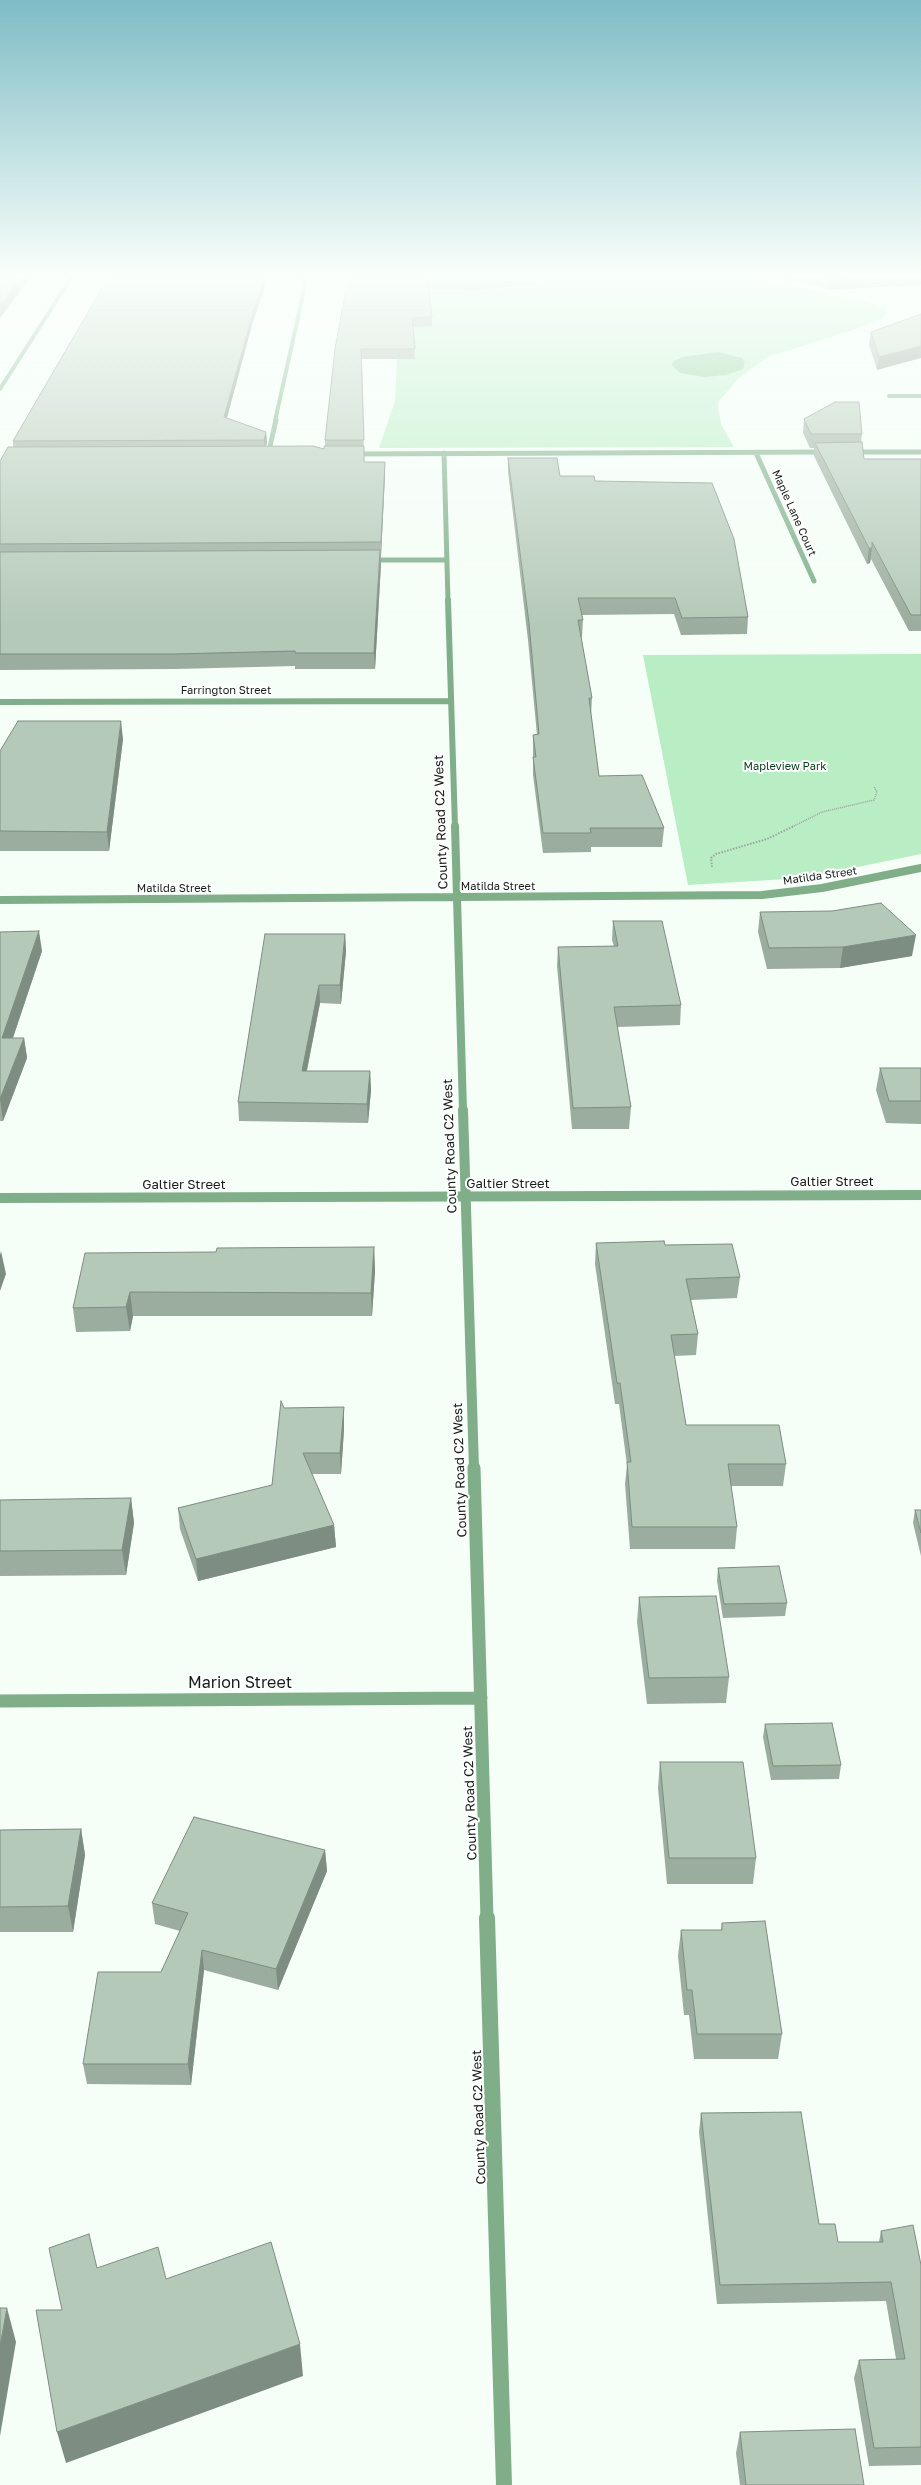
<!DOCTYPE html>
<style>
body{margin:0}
canvas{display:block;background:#f5fef7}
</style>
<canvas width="921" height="2485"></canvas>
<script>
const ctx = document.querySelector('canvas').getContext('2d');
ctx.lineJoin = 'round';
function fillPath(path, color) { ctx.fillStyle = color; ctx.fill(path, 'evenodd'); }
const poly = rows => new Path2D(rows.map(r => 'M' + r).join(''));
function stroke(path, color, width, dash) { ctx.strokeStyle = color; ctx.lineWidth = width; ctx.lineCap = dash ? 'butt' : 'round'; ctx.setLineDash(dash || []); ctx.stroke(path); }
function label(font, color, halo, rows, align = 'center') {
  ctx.font = font + ' "Golos Text",sans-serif'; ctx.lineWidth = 4; ctx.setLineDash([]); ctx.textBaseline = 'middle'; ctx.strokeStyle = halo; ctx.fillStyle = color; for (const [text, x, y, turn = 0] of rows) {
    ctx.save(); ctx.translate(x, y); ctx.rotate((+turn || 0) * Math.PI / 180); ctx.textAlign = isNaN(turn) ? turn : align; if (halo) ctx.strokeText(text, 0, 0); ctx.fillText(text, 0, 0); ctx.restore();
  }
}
fillPath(poly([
 [401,278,761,278,874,304,884,308,887,313,882,319,859,328,768,357,739,378,719,401,718,406,721,424,734,447,379,448,395,401],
 [510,280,533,281,538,282,539,285,476,290],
 [708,353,737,356,733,373,719,376,678,359],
 [921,654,921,854,804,878,688,885,643,655]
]), '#b9edc4');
fillPath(poly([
 [523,280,538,282,540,284,476,290,425,288,427,282],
 [718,352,742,358,745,362,743,369,727,375,705,377,680,373,672,365,674,361,682,357]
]), '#80c791');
stroke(poly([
 [792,827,822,812,874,800,877,792,874,787]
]), '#9ca59e', 1.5, [1, 1]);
stroke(poly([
 [712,867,711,858,716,854,767,839,794,826]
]), '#9ca59e', 2, [1.5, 1.5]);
stroke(poly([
 [0,389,71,278],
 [889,396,921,396],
 [275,421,305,286,303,278]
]), '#7fae89', 4);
stroke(poly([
 [851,452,921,452],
 [444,453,448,601],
 [756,453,814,581],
 [351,454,827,452],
 [268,455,276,420],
 [368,560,447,560]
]), '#7fae89', 5);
stroke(poly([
 [448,600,455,827],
 [0,702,451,701]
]), '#7fae89', 6);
stroke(poly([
 [455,826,463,1111],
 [0,900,762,895,822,888,921,868]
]), '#7fae89', 8);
stroke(poly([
 [463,1110,474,1469],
 [0,1198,921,1195]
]), '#7fae89', 10);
stroke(poly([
 [474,1468,487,1919],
 [0,1701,481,1698]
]), '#7fae89', 13);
stroke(poly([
 [487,1918,504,2485]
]), '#7fae89', 16);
fillPath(poly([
 [108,278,268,278,253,321,227,418,266,432,267,442,266,446,324,449,325,446,325,440,348,278,432,317,432,326,413,327,415,359,362,359,364,462,385,462,385,475,381,556,381,564,375,669,295,669,295,666,175,669,0,670,0,461,13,447,13,441],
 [776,278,921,278,826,290,825,288],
 [921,314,877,370,869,344,871,332],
 [804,419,862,434,861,442,864,459,921,459,921,631,909,631,871,559,870,563,867,564,814,456,814,448,810,448,803,433],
 [508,458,560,476,595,481,748,617,747,634,681,635,674,614,582,615,583,620,582,637,581,637,592,698,591,715,599,776,664,828,662,847,591,847,591,852,543,853,533,775,533,735,537,735,528,640,508,472],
 [123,739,109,851,0,851,0,751],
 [760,912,912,956,840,968,767,969,758,932],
 [613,921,681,1005,680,1025,617,1027,631,1107,629,1129,572,1129,557,966,558,947,614,946,612,940],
 [0,932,42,951,13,1038,24,1038,27,1058,3,1121,0,1121],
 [345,934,346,951,341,1004,320,1003,307,1071,370,1071,371,1090,368,1123,239,1121,238,1102],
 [880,1068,921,1068,921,1124,886,1123,876,1090],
 [596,1243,665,1245,740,1277,737,1298,691,1300,698,1334,696,1355,674,1356,686,1425,786,1464,783,1486,731,1486,737,1527,735,1549,630,1549,625,1484,627,1465,619,1404,615,1404,595,1264],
 [374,1247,375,1271,372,1316,133,1316,130,1331,76,1332,73,1308,216,1252],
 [344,1407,344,1429,341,1474,312,1474,334,1525,336,1547,198,1581,180,1529,178,1508,272,1485,284,1408],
 [131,1498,134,1523,126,1575,0,1576,0,1500],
 [915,1510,921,1510,921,1556,913,1523],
 [718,1568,787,1603,785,1616,723,1618,717,1581],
 [639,1597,729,1677,726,1703,647,1704,637,1622],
 [765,1724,841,1765,839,1779,771,1780,763,1737],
 [660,1762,756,1858,753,1884,667,1884,658,1788],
 [81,1829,85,1855,73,1932,0,1932,0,1830],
 [325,1850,327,1871,278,1990,204,1970,191,2085,87,2084,83,2064,161,1972,180,1931,155,1924,152,1903],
 [722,1923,782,2034,778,2059,694,2059,689,2015,684,2015,678,1956,681,1930,721,1930],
 [701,2113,838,2242,879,2242,881,2231,921,2265,921,2465,869,2466,854,2378,859,2360,896,2359,886,2301,717,2304,699,2132],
 [740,2432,864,2485,740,2485,736,2453]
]), '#9bad9e');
fillPath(poly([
 [21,278,30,278,0,318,0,305],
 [265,278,268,278,253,321,224,428,224,417,253,312],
 [843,278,921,278,921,285,826,290,827,279],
 [921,346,921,358,877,370,879,357],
 [266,432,267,442,265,451,264,440],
 [385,462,385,475,381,556,381,542],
 [869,548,872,548,870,563,867,564],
 [380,550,381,564,375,669,374,653],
 [121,721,123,739,109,851,107,832],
 [39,931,42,951,6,1058,2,1038],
 [345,934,346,951,341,1004,340,985],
 [916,935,912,956,840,968,843,947],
 [319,985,320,1003,303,1089,302,1071],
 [24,1038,27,1058,3,1121,0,1099],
 [370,1071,371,1090,368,1123,367,1104],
 [374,1247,375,1271,372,1316,371,1293],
 [1,1251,6,1274,0,1291,0,1255],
 [130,1292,133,1316,130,1331,126,1307],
 [344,1407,344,1429,341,1474,340,1453],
 [131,1498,134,1523,126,1575,122,1550],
 [334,1525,336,1547,198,1581,196,1559],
 [81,1829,85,1855,73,1932,68,1906],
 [325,1850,327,1871,278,1990,276,1969],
 [202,1950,204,1970,191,2085,188,2064],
 [7,2308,16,2342,0,2436,0,2346],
 [300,2344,303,2376,66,2463,57,2432]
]), '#7e8d81');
const building = poly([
 [0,278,21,278,0,305,0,278],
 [108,278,265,278,253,312,224,417,266,432,264,440,13,441,108,278],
 [348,278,427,278,432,317,412,318,415,349,361,349,364,440,325,440,335,349,348,278],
 [827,278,843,278,827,279,827,278],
 [921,314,921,346,879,357,871,332,921,314],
 [835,402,859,402,862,434,811,434,804,419,835,402],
 [862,442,864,459,921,459,921,615,911,615,872,542,872,548,869,548,815,443,862,442],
 [313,446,324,449,324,446,364,446,364,462,385,462,381,542,0,544,0,461,8,447,313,446],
 [508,458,557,458,560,476,594,476,595,481,712,483,734,539,748,617,682,618,675,598,578,598,583,620,578,620,592,698,589,698,599,776,642,775,664,828,590,828,591,833,543,833,533,757,536,757,533,735,539,734,529,623,508,458],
 [380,550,374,653,295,653,295,651,174,654,0,654,0,552,380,550],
 [18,721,121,721,107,832,0,831,0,751,18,721],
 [881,903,916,935,843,947,769,948,760,912,832,911,881,903],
 [613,921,662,921,681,1005,614,1007,631,1107,573,1108,558,947,618,946,613,921],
 [39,931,2,1038,24,1038,0,1099,0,932,39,931],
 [265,934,345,934,340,985,319,985,302,1071,370,1071,367,1104,238,1102,265,934],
 [880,1068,921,1068,921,1101,889,1101,880,1068],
 [664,1241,665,1245,732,1244,740,1277,686,1279,698,1334,671,1335,686,1425,779,1425,786,1464,728,1464,737,1527,632,1527,627,1462,631,1462,620,1383,617,1383,596,1243,664,1241],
 [374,1247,371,1293,130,1292,126,1307,73,1308,85,1253,216,1252,217,1248,374,1247],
 [281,1401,284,1408,344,1407,340,1453,303,1453,334,1525,196,1559,178,1508,272,1485,281,1401],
 [131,1498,122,1550,0,1551,0,1500,131,1498],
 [915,1510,921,1510,921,1533,915,1510],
 [779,1566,787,1603,724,1604,718,1568,779,1566],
 [716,1596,729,1677,649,1678,639,1597,716,1596],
 [832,1723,841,1765,773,1766,765,1724,832,1723],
 [660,1762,743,1762,756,1858,669,1858,660,1762],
 [194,1817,325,1850,276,1969,202,1950,188,2064,83,2064,98,1972,161,1972,188,1913,152,1903,194,1817],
 [81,1829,68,1906,0,1907,0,1830,81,1829],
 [765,1921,782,2034,697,2034,692,1990,687,1990,681,1930,722,1930,722,1923,765,1921],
 [801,2112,819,2224,835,2224,838,2242,883,2242,881,2231,913,2225,921,2265,921,2447,874,2448,859,2360,905,2359,891,2282,720,2285,701,2113,801,2112],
 [89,2234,97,2268,158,2247,166,2279,271,2242,300,2344,57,2432,36,2310,62,2310,49,2248,89,2234],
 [0,2308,7,2308,0,2346,0,2308],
 [855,2429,864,2485,746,2485,740,2432,855,2429]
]);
fillPath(building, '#b4c9b8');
stroke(building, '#7e8d81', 1);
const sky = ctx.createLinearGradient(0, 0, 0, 626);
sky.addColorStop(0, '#7ebcc5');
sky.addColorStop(0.44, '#fafffb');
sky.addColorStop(1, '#fafffb00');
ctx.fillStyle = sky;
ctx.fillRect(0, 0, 921, 626);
label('11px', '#161e18', '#fff', [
 ["Maple Lane Court",794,513,66],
 ["Farrington Street",226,691],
 ["Matilda Street",820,876,-8],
 ["Matilda Street",498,887],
 ["Matilda Street",174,889]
]);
label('11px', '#033c19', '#fff', [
 ["Mapleview Park",785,767]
]);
label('13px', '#161e18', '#fff', [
 ["County Road C2 West",441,822,-92],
 ["County Road C2 West",450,1146,-92],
 ["Galtier Street",832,1182],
 ["Galtier Street",508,1184],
 ["Galtier Street",184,1185],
 ["County Road C2 West",460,1470,-92],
 ["County Road C2 West",470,1793,-92],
 ["County Road C2 West",479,2117,-92]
]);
label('16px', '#161e18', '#fff', [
 ["Marion Street",240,1683]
]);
</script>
